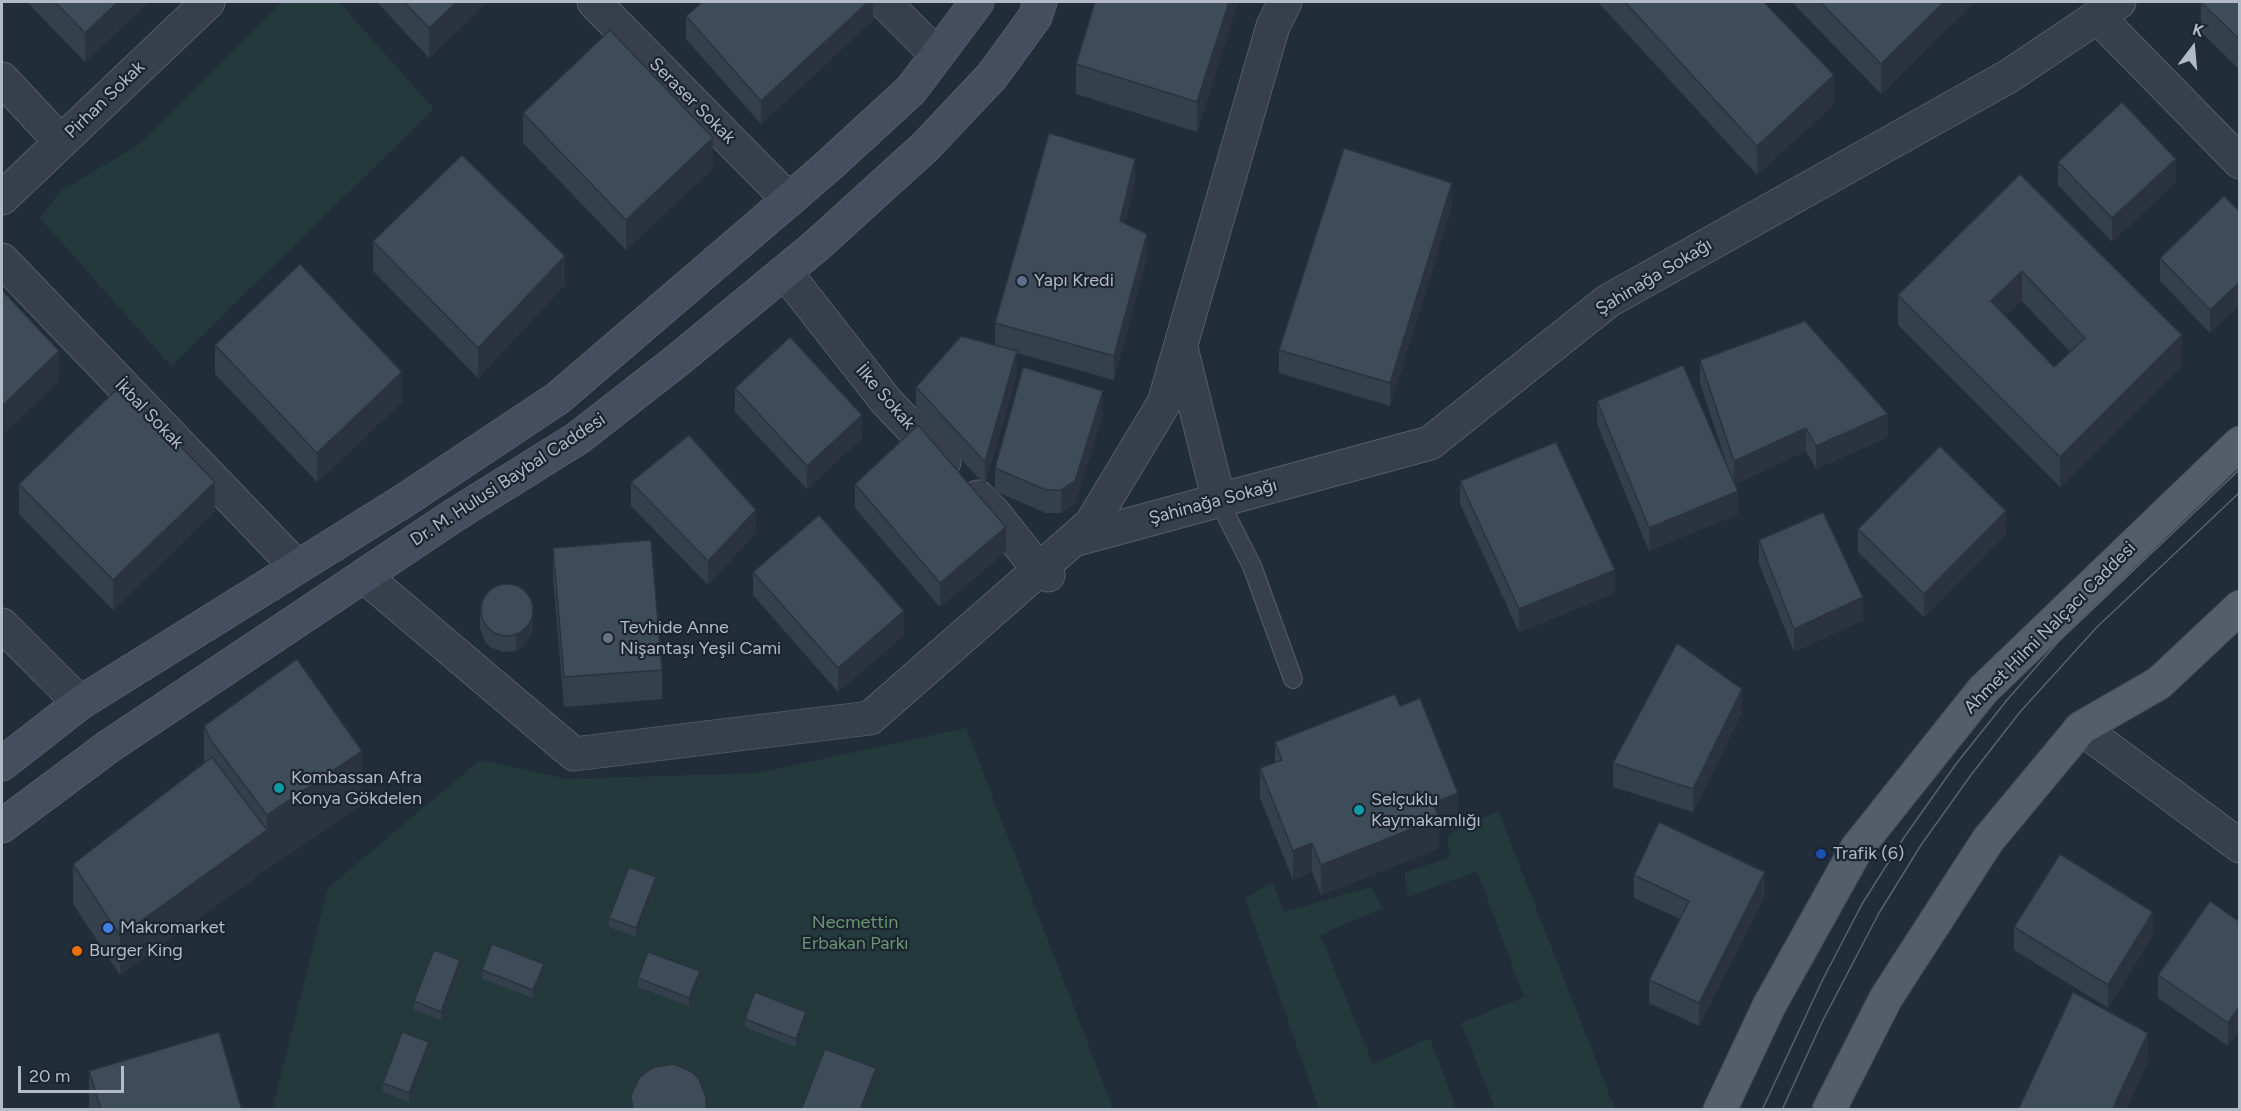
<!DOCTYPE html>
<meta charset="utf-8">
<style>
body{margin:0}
#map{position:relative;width:2241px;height:1111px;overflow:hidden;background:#222d3a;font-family:Figtree,sans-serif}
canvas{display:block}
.frame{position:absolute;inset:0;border:3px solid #b1bac6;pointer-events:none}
.north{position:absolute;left:2163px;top:18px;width:60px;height:60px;-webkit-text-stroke:4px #1b242f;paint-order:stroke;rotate:16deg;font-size:16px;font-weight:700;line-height:24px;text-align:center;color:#b1bac6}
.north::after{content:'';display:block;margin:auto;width:21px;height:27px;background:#b1bac6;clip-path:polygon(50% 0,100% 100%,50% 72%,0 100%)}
.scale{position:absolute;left:18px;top:1066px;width:106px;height:27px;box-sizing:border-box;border:3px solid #b1bac6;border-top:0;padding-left:8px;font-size:18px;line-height:21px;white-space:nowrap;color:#b1bac6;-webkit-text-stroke:4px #1b242f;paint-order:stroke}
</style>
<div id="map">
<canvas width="2241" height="1111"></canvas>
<div class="frame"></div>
<div class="north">K</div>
<div class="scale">20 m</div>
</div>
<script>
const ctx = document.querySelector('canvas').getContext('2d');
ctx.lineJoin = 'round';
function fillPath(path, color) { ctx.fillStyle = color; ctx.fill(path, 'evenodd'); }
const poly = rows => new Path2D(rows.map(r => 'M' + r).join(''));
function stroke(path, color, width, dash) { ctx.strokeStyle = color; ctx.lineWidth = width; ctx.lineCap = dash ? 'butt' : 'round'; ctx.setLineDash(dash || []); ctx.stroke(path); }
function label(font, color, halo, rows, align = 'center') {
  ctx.font = font + ' Figtree,sans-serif'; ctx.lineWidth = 4.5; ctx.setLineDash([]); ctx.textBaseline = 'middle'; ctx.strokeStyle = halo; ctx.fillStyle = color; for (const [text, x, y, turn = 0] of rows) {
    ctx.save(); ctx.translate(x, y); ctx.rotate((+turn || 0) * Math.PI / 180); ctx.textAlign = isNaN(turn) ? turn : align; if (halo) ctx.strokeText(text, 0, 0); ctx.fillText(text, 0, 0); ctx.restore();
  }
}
fillPath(poly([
 [281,2,339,2,434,109,171,366,40,218,61,191,138,145],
 [966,728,1113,1109,272,1110,328,888,480,760,568,779,757,773],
 [1498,811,1615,1109,1495,1109,1461,1023,1524,997,1477,871,1408,897,1404,873,1450,857,1447,835],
 [1273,882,1284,912,1371,887,1383,908,1320,935,1373,1064,1430,1038,1456,1109,1319,1109,1245,898]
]), '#24393b');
const lane = poly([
 [1219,501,1252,566,1293,679]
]);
const street = poly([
 [594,2,789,200],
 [884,2,937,55],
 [2097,16,2240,162],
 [2,79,61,142],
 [2,198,208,2],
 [2,260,297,567],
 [785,272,886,401,944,462],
 [1181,348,1219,501],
 [978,497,994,513,1039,570,1048,575],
 [1073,540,1430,443,1608,301,2009,76,2119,2],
 [364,576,574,754,870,718,1091,524,1164,403,1273,26,1285,2],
 [2,625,80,703],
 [2081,728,2240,846]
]);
const secondary = poly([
 [2,764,80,703,405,500,558,398,826,168,911,90,977,2],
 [2,826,108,747,453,516,578,438,679,359,816,246,926,146,992,76,1035,17,1040,2]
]);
const primary = poly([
 [1720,1110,1769,1006,1857,848,1983,690,2240,443],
 [1829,1110,1886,998,1988,840,2081,728,2159,683,2240,607]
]);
stroke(lane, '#545d68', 20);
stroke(street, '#545d68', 35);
stroke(secondary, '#545d68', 35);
stroke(primary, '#3f4853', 35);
stroke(lane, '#363f4b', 18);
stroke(street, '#363f4b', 33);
stroke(secondary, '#444e5e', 33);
stroke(primary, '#545e6b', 33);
stroke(poly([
 [1762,1110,1823,979,1862,904,1905,836,1956,764,2007,700,2058,642,2240,469],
 [1782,1110,1822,1022,1879,913,1921,845,1971,775,2020,712,2097,627,2240,492]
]), '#586372', 1.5);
fillPath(poly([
 [27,2,149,2,85,62],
 [377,2,487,2,429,58],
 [873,2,873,20,761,124,686,39,686,16],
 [1238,2,1197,132,1076,94,1076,64],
 [1598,2,1764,2,1834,104,1757,175],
 [1792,2,1974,2,1881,94],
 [2201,2,2240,2,2240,70,2201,32],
 [523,113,713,168,626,250,523,143],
 [2058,162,2176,182,2112,242,2058,185],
 [2020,174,2182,365,2060,487,1898,325,1898,295],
 [2022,301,2070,352,2054,367,2005,316],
 [1135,183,1125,223,1147,257,1114,380,1017,353,1017,374,985,485,916,411,916,387,995,345,995,323],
 [2224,196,2210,333,2160,281,2160,258],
 [1452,206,1390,406,1279,373,1279,350],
 [373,241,565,285,478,378,373,271],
 [215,345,402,402,317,482,215,374],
 [1700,360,1888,437,1816,469,1806,451,1735,484,1738,514,1649,551,1597,424,1597,401,1730,474,1700,383],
 [735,388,862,438,807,489,735,412],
 [1103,414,1075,504,1061,513,1046,513,995,491,995,468],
 [1460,481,1615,593,1519,632,1460,504],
 [631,482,756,533,708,585,631,506],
 [19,484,215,511,113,610,19,514],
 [855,484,1006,551,940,607,855,508],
 [1858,529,2006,534,1924,617,1858,552],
 [1759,540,1863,620,1794,652,1759,564],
 [553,548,662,670,662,699,564,707,553,577],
 [753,572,904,635,838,692,753,595],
 [480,613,533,630,531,636,522,647,516,651,503,652,490,647,485,642,480,629],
 [1400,706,1458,822,1439,830,1439,848,1321,895,1312,872,1293,880,1260,798,1260,768,1275,763,1275,742],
 [1742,712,1693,812,1613,787,1613,763],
 [204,726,362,805,267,869,120,975,73,904,73,864,204,763],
 [1634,875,1765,895,1699,1026,1649,1003,1649,980,1680,919,1634,898],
 [656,885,636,937,609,927,609,918],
 [2240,922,2228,1046,2158,998,2158,975],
 [2014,927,2153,935,2108,1008,2014,950],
 [460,968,441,1020,414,1010,414,1001],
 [482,970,544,972,533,998,482,979],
 [638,978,700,980,689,1006,638,987],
 [745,1019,806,1020,796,1047,745,1027],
 [429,1050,409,1102,383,1092,383,1083],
 [89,1071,242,1110,89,1110]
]), '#35404d');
fillPath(poly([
 [118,2,149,2,85,62,85,33],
 [457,2,487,2,429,58,429,28],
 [868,2,873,2,873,20,761,124,761,101],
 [1229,2,1238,2,1197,132,1197,102],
 [1944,2,1974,2,1881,94,1881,64],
 [1834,75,1834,104,1757,175,1757,146],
 [713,138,713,168,626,250,626,220],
 [1135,159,1135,183,1120,244,1120,221],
 [2176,159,2176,182,2112,242,2112,218],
 [1452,183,1452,206,1390,406,1390,383],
 [1147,234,1147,257,1114,380,1114,356],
 [565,256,565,285,478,378,478,348],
 [2022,271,2022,301,1991,330,1991,301],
 [2240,282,2240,305,2210,333,2210,310],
 [2182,335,2182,365,2060,487,2060,457],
 [59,351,59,381,2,436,2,406],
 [1017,351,1017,374,985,485,985,462],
 [402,372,402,402,317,482,317,453],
 [1103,391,1103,414,1075,504,1061,513,1061,490],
 [1888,414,1888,437,1816,469,1816,446],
 [862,415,862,438,807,489,807,466],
 [1806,428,1806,451,1734,484,1734,461],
 [215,482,215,511,113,610,113,580],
 [1738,491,1738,514,1649,551,1649,528],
 [756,510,756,533,708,585,708,561],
 [2006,511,2006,534,1924,617,1924,594],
 [1006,527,1006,551,940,607,940,583],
 [1615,570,1615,593,1519,632,1519,609],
 [1863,597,1863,620,1794,652,1794,629],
 [904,611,904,635,838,692,838,668],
 [533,614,533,630,531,636,522,647,516,651,516,635],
 [1742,689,1742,712,1693,812,1693,789],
 [362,751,362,805,267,869,120,975,120,936,267,830,267,815],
 [1458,793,1458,822,1439,830,1439,848,1321,895,1321,865,1433,803],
 [1312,843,1312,872,1293,880,1293,851],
 [1765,872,1765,895,1699,1026,1699,1003],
 [656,877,656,885,636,937,636,928],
 [2153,912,2153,935,2108,1008,2108,985],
 [460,960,460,968,441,1020,441,1012],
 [544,964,544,972,533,998,533,990],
 [700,971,700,980,689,1006,689,998],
 [2240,1006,2240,1030,2228,1046,2228,1023],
 [806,1012,806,1020,796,1047,796,1039],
 [2148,1033,2148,1062,2126,1110,2112,1110],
 [429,1042,429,1050,409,1102,409,1093],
 [876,1068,876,1077,864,1110,860,1110]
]), '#2b343e');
const building = poly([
 [55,2,118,2,85,33,55,2],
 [404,2,457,2,429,28,404,2],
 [702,2,868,2,761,101,686,16,702,2],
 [1095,2,1229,2,1197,102,1076,64,1095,2],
 [1625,2,1764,2,1834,75,1757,146,1625,2],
 [1820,2,1944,2,1881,64,1820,2],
 [2201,2,2240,2,2240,40,2201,2],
 [610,30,713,138,626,220,523,113,610,30],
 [2122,102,2176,159,2112,218,2058,162,2122,102],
 [1049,133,1135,159,1120,221,1147,234,1114,356,995,323,1049,133],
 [1344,148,1452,183,1390,383,1279,350,1344,148],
 [462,155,565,256,478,348,373,241,462,155],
 [2020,174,2182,335,2060,457,1898,295,2020,174],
 [2022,271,2085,338,2054,367,1991,301,2022,271],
 [2224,196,2240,212,2240,282,2210,310,2160,258,2224,196],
 [300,264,402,372,317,453,215,345,300,264],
 [2,290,59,351,2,406,2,290],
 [1805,321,1888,414,1816,446,1806,428,1734,461,1700,360,1805,321],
 [961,336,1017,351,985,462,916,387,961,336],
 [790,337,862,415,807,466,735,388,790,337],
 [1683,365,1738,491,1649,528,1597,401,1683,365],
 [1023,367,1103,391,1075,481,1061,490,1046,490,995,468,1023,367],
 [121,385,215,482,113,580,19,484,121,385],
 [918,425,1006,527,940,583,855,484,918,425],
 [689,435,756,510,708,561,631,482,689,435],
 [1556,442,1615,570,1519,609,1460,481,1556,442],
 [1940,446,2006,511,1924,594,1858,529,1940,446],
 [1823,512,1863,597,1794,629,1759,540,1823,512],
 [819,515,904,611,838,668,753,572,819,515],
 [651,540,662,670,564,677,553,548,651,540],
 '481 610a26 26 0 1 1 52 0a26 26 0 1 1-52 0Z',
 [1677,643,1742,689,1693,789,1613,763,1677,643],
 [297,659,362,751,267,815,212,742,204,726,297,659],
 [1395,694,1400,706,1420,698,1458,793,1433,803,1439,818,1321,865,1312,843,1293,851,1260,768,1282,760,1275,742,1395,694],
 [212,757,267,830,120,936,73,864,212,757],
 [1659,822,1765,872,1699,1003,1649,980,1689,901,1634,875,1659,822],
 [2060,854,2153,912,2108,985,2014,927,2060,854],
 [629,867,656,877,636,928,609,918,629,867],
 [2210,901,2240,922,2240,1006,2228,1023,2158,975,2210,901],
 [492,944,544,964,533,990,482,970,492,944],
 [434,950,460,960,441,1012,414,1001,434,950],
 [648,952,700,971,689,998,638,978,648,952],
 [755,992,806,1012,796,1039,745,1019,755,992],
 [2073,992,2148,1033,2112,1110,2018,1110,2073,992],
 [219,1032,242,1110,101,1110,89,1071,219,1032],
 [402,1032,429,1042,409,1093,383,1083,402,1032],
 [825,1049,876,1068,860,1110,801,1110,825,1049],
 [674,1064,692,1072,699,1079,706,1097,706,1107,705,1110,633,1110,631,1096,639,1078,646,1072,654,1067,674,1064],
 [430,1107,437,1110,429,1110,430,1107]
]);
fillPath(building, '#3e4b59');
stroke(building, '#2b343e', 1.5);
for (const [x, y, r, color] of [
 [1022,281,6,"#5c6f8a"],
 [608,638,6,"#6b7280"],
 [279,788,6,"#0f9aa8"],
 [1359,810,6,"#0f9aa8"],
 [1821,854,6,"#1a4fb4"],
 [108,928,6,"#3f7fe0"],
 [77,951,6,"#e8710a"]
]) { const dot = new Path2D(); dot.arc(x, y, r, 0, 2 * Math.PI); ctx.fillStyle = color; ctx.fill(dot); stroke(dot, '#1b242f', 2); }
label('18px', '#b1bac6', '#1b242f', [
 ["Pirhan Sokak",105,100,-44],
 ["Seraser Sokak",692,101,45],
 ["Şahinağa Sokağı",1654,277,-31],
 ["İlke Sokak",885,397,49],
 ["İkbal Sokak",149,414,46],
 ["Dr. M. Hulusi Baybal Caddesi",508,480,-33],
 ["Şahinağa Sokağı",1213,502,-15],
 ["Ahmet Hilmi Nalçacı Caddesi",2050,628,-45]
]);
label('18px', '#b1bac6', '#1b242f', [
 ["Yapı Kredi",1034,281],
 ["Tevhide Anne",620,628],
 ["Nişantaşı Yeşil Cami",620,649],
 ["Kombassan Afra",291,778],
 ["Konya Gökdelen",291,799],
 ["Selçuklu",1371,800],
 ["Kaymakamlığı",1371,821],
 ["Trafik (6)",1833,854],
 ["Makromarket",120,928],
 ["Burger King",89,951]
], 'left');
label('18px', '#689771', '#1b242f', [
 ["Necmettin",855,923],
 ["Erbakan Parkı",855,944]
]);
</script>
